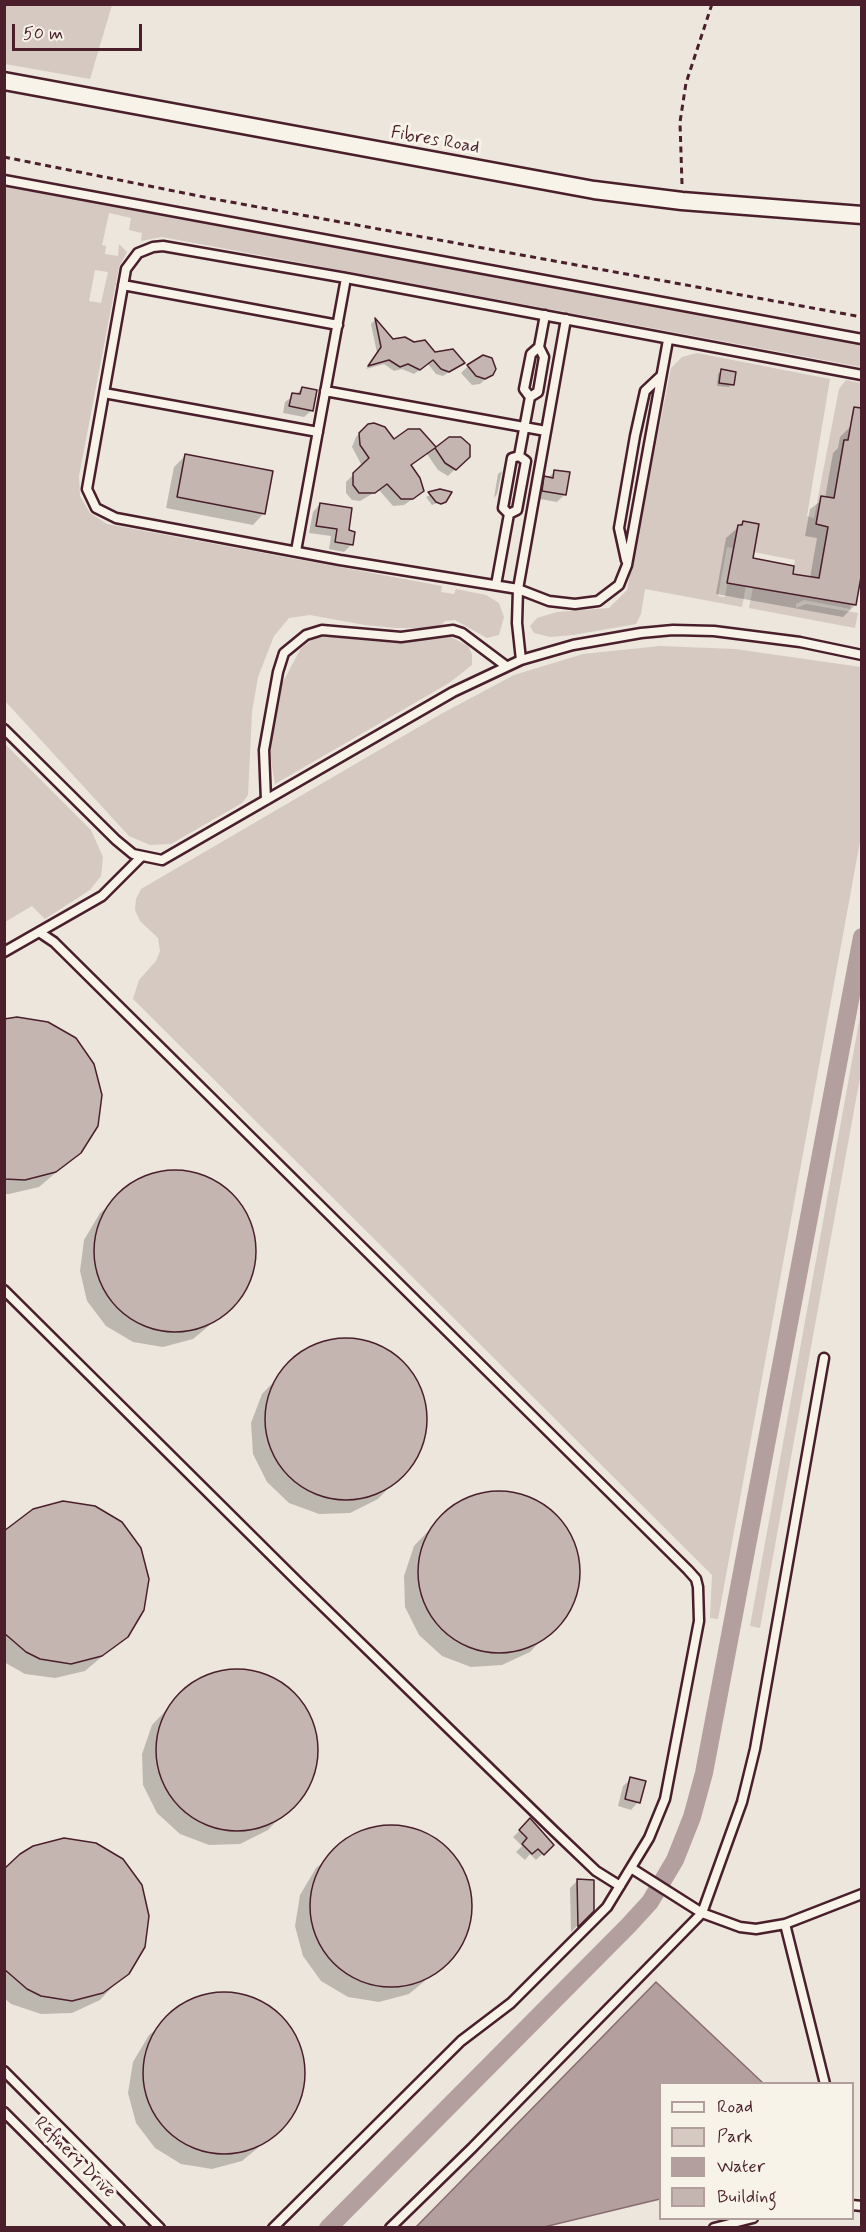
<!DOCTYPE html>
<style>
body{margin:0}
#map{position:relative;width:866px;height:2232px;overflow:hidden;background:#ece6dd;font-family:Mynerve,sans-serif}
canvas{display:block}
.frame{position:absolute;inset:0;border:6px solid #4a1f2b;pointer-events:none}
.legend{position:absolute;left:659px;top:2082px;width:195px;height:138px;box-sizing:border-box;background:#f7f3e8;border:2px solid #b29e9c;margin:0;padding:8px 10px;list-style:none;font-size:18px;color:#4a1f2b}
.legend li{display:flex;align-items:center;gap:12px;height:30px}
.legend b{width:30px;border:2px solid #b29e9c}
.scale{position:absolute;left:12px;top:24px;width:130px;height:27px;box-sizing:border-box;border:3px solid #4a1f2b;border-top:0;padding-left:8px;font-size:18px;line-height:21px;white-space:nowrap;color:#4a1f2b;-webkit-text-stroke:4px #f7f3e8;paint-order:stroke}
</style>
<div id="map">
<canvas width="866" height="2232"></canvas>
<div class="frame"></div>
<ul class="legend">
<li><b style="height:8px;background:#f7f3e8"></b>Road</li>
<li><b style="height:16px;background:#d5c9c2"></b>Park</li>
<li><b style="height:16px;background:#b39f9d"></b>Water</li>
<li><b style="height:16px;background:#c4b5b0"></b>Building</li>
</ul>
<div class="scale">50 m</div>
</div>
<script>
const ctx = document.querySelector('canvas').getContext('2d');
ctx.lineJoin = 'round';
function fillPath(path, color) { ctx.fillStyle = color; ctx.fill(path, 'evenodd'); }
const poly = rows => new Path2D(rows.map(r => 'M' + r).join(''));
function stroke(path, color, width, dash) { ctx.strokeStyle = color; ctx.lineWidth = width; ctx.lineCap = dash ? 'butt' : 'round'; ctx.setLineDash(dash || []); ctx.stroke(path); }
function label(font, color, halo, rows, align = 'center') {
  ctx.font = font + ' Mynerve,sans-serif'; ctx.lineWidth = 6; ctx.setLineDash([]); ctx.textBaseline = 'middle'; ctx.strokeStyle = halo; ctx.fillStyle = color; for (const [text, x, y, turn = 0] of rows) {
    ctx.save(); ctx.translate(x, y); ctx.rotate((+turn || 0) * Math.PI / 180); ctx.textAlign = isNaN(turn) ? turn : align; if (halo) ctx.strokeText(text, 0, 0); ctx.fillText(text, 0, 0); ctx.restore();
  }
}
fillPath(poly([
 [4,5,112,5,90,79,5,64],
 [4,183,861,343,861,367,162,237,141,241,142,233,129,230,131,218,109,213,102,245,106,246,105,254,118,256,119,244,127,252,119,267,79,476,80,496,90,513,107,524,442,586,441,592,454,594,456,589,486,595,499,603,504,617,499,635,487,638,455,620,445,621,441,625,428,628,396,628,365,625,310,615,289,618,274,636,258,677,252,712,248,795,242,803,171,844,150,845,129,836,5,701],
 [95,270,108,272,101,303,89,301],
 [697,353,830,379,807,516,814,518,839,389,846,380,861,383,861,426,851,424,848,440,844,440,834,498,821,496,816,524,828,527,819,578,800,595,851,604,850,609,804,600,796,604,796,608,806,604,858,613,855,628,749,608,753,587,796,594,791,582,795,560,727,547,718,596,725,597,727,583,746,586,742,607,645,589,641,614,636,624,573,635,550,637,534,633,530,626,537,618,557,612,609,608,627,590,671,368,682,357],
 [326,636,392,643,451,637,468,646,472,654,472,665,449,683,275,784,269,748,269,730,276,695,301,648,312,640],
 [660,646,735,649,861,667,861,836,718,1619,710,1618,712,1575,133,999,139,980,156,961,160,951,158,938,140,921,135,910,136,899,141,889,441,714,514,675,583,654],
 [5,744,91,830,103,857,101,876,90,890,45,919,32,906,5,922],
 [861,1011,861,1072,760,1628,750,1626]
]), '#d5c9c2');
const water = poly([
 [656,1982,763,2083,660,2084,660,2199,544,2227,416,2227,656,1982]
]);
fillPath(water, '#b39f9d');
stroke(water, '#896c6f', 1.5);
fillPath(poly([
 [375,320,393,341,463,363,443,376,436,374,428,364,414,374,402,369,394,371,384,364,366,369,377,353,371,324],
 [468,366,488,377,480,384,472,385,461,373],
 [721,371,733,384,729,387,717,386,718,374],
 [302,389,312,410,304,417,283,413,285,402],
 [852,425,862,427,862,569,855,605,843,617,716,594,726,538,743,523,751,560,791,575,810,578,817,538,805,536,810,509,825,498,833,453,838,448,840,437],
 [364,429,394,441,420,430,436,448,469,456,448,476,438,470,427,454,410,466,414,498,404,505,393,506,379,490,360,501,352,500,346,493,346,482,362,466,352,447,356,437],
 [185,456,264,513,253,525,166,508,174,467],
 [502,471,497,494,494,498,498,474],
 [555,472,564,495,557,502,535,498,538,485],
 [440,491,445,500,432,505,426,497],
 [320,504,347,532,352,544,344,552,329,549,331,536,309,533,313,512],
 [4,1022,80,1152,39,1187,9,1194,4,1194],
 [171,1171,202,1175,229,1192,247,1217,255,1247,250,1278,234,1305,193,1339,163,1347,133,1342,106,1326,87,1301,80,1271,84,1240,100,1213,141,1178],
 [358,1340,387,1351,410,1371,424,1400,425,1431,415,1460,378,1499,350,1513,319,1514,289,1503,267,1482,253,1454,251,1423,262,1394,299,1355,327,1341],
 [510,1493,540,1503,563,1524,576,1552,578,1583,567,1613,530,1652,502,1665,471,1667,442,1656,419,1635,405,1607,404,1576,414,1546,451,1507,479,1494],
 [4,1532,126,1636,85,1671,55,1678,25,1674,4,1662],
 [248,1671,278,1682,301,1703,314,1731,316,1762,305,1791,268,1830,240,1844,209,1845,180,1834,157,1813,143,1785,142,1754,152,1725,189,1686,217,1672],
 [631,1779,638,1802,631,1810,618,1806,623,1786],
 [530,1821,552,1845,536,1860,530,1854,525,1860,516,1852,522,1846,513,1837],
 [387,1826,418,1831,444,1847,463,1872,470,1902,466,1933,450,1960,409,1994,379,2002,348,1997,321,1981,303,1956,295,1926,300,1895,316,1868,357,1834],
 [80,1840,109,1851,132,1872,146,1900,147,1931,137,1961,100,2000,72,2013,41,2014,11,2004,4,1998,4,1871,21,1855,49,1842],
 [577,1881,592,1911,571,1932,570,1888],
 [220,1993,250,1998,277,2014,296,2039,303,2069,299,2100,283,2127,242,2161,212,2169,181,2164,155,2148,136,2123,128,2093,133,2062,149,2035,190,2001]
]), '#0003');
stroke(poly([
 [328,2228,628,1926,650,1902,675,1860,692,1817,704,1773,862,937]
]), '#b39f9d', 18);
const building = poly([
 [375,318,393,339,405,337,414,342,425,340,435,352,453,349,465,363,449,372,441,369,433,360,420,370,408,364,400,367,389,360,368,366,381,347,375,318],
 [483,355,492,358,496,369,493,375,485,379,476,376,467,365,483,355],
 [721,369,736,372,734,385,719,383,721,369],
 [302,387,317,390,313,411,289,406,292,393,300,394,302,387],
 [854,407,861,408,861,577,856,605,727,583,738,525,742,525,743,521,759,524,753,558,794,566,793,574,819,578,828,527,816,524,821,496,834,498,844,440,848,440,854,407],
 [374,423,385,427,394,439,408,429,420,429,436,447,449,437,461,437,470,445,470,457,456,470,445,463,435,448,411,465,420,478,424,491,413,499,401,499,387,484,375,493,359,493,353,485,353,473,369,458,360,445,359,433,368,424,374,423],
 [185,454,273,471,265,514,177,497,185,454],
 [554,470,570,472,566,495,542,491,544,476,553,478,554,470],
 [440,489,452,492,446,502,441,504,436,502,428,492,440,489],
 [320,503,352,508,349,530,355,532,353,545,335,542,337,529,316,526,320,503],
 [17,1017,48,1022,76,1038,94,1064,102,1095,98,1126,81,1153,56,1172,25,1180,4,1179,4,1019,17,1017],
 '94 1251a81 81 0 1 1 162 0a81 81 0 1 1-162 0Z',
 '265 1419a81 81 0 1 1 162 0a81 81 0 1 1-162 0Z',
 '418 1572a81 81 0 1 1 162 0a81 81 0 1 1-162 0Z',
 [63,1501,95,1506,122,1522,141,1548,149,1579,144,1610,128,1637,102,1656,71,1664,40,1659,26,1652,4,1633,4,1531,33,1509,63,1501],
 '156 1750a81 81 0 1 1 162 0a81 81 0 1 1-162 0Z',
 [630,1777,646,1781,640,1803,625,1799,630,1777],
 [530,1818,554,1845,544,1855,538,1849,532,1854,522,1844,527,1838,519,1830,530,1818],
 '310 1906a81 81 0 1 1 162 0a81 81 0 1 1-162 0Z',
 [64,1838,96,1843,123,1859,142,1885,149,1916,145,1947,129,1974,103,1993,72,2001,41,1996,27,1989,4,1969,4,1869,20,1854,33,1846,64,1838],
 [577,1879,594,1880,594,1911,578,1927,577,1879],
 '143 2073a81 81 0 1 1 162 0a81 81 0 1 1-162 0Z'
]);
fillPath(building, '#c4b5b0');
stroke(building, '#4a1f2b', 1.5);
const service = poly([
 [4,180,862,339],
 [123,285,338,325],
 [668,340,627,565,619,585,598,601,575,604,549,601,518,589,340,560,116,518,96,508,87,489,126,269,138,253,153,247,163,246,346,278,862,375],
 [325,391,546,431],
 [104,393,318,432],
 [530,397,538,392,544,357,539,347,545,315],
 [519,456,530,397,524,389,531,354,539,347],
 [509,514,517,510,526,461,519,456],
 [296,551,346,278],
 [626,560,619,528,635,436,645,391,661,376],
 [496,585,509,514,503,508,512,458,519,456],
 [521,660,517,623,518,589,566,319],
 [4,729,116,840,133,854,162,860,453,692,521,660,573,645,641,633,673,630,714,631,800,642,862,655],
 [266,800,264,750,278,672,284,653,306,635,322,630,401,637,453,630,462,633,506,666],
 [39,932,54,942,688,1570,696,1579,698,1587,699,1621,665,1799,649,1838,607,1907,511,2003,461,2041,273,2228],
 [4,952,102,896,141,857],
 [4,1290,299,1583,554,1831,596,1871,620,1886],
 [631,1868,702,1913,740,1927,756,1929,785,1924,862,1894],
 [785,1924,825,2084],
 [4,2071,160,2228],
 [4,2112,120,2228],
 [852,2205,862,2206],
 [390,2228,472,2148,702,1913,742,1802,755,1749,824,1358],
 [714,2228,753,2218]
]);
const minor = poly([
 [4,81,594,190,682,201,862,215]
]);
stroke(service, '#4a1f2b', 13);
stroke(minor, '#4a1f2b', 21);
stroke(poly([
 [4,157,214,199,862,317],
 [682,184,680,122,686,83,712,4]
]), '#4a1f2b', 3, [6, 4.5]);
stroke(service, '#f7f3e8', 8);
stroke(minor, '#f7f3e8', 16);
label('18px', '#4a1f2b', '#f7f3e8', [
 ["Fibres Road",435,141,10],
 ["Refinery Drive",74,2158,45]
]);
</script>
